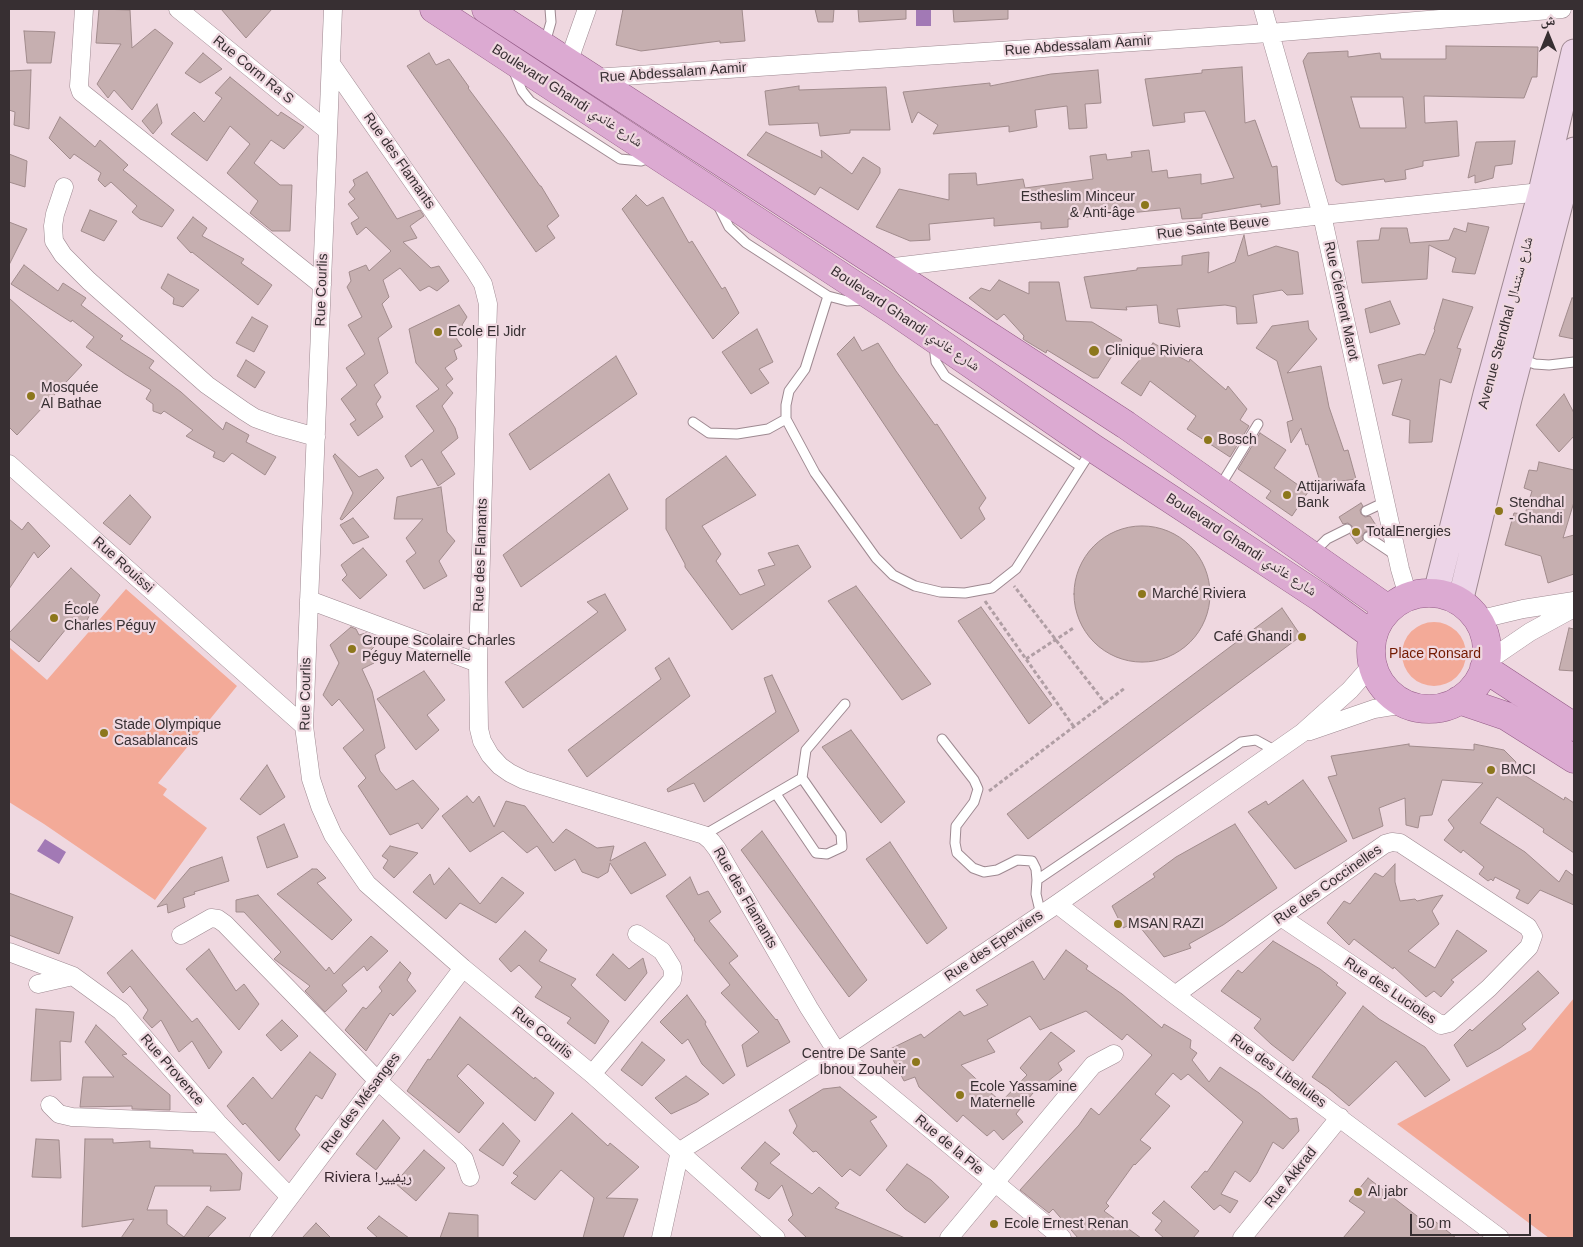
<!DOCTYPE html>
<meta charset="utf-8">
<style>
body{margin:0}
#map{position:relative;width:1583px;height:1247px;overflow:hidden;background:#efd8e0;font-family:Arial,"Noto Naskh Arabic",sans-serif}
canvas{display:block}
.frame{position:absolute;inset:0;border:10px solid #372f32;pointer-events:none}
.north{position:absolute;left:1523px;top:10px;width:50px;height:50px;-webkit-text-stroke:4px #efd8e0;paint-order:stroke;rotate:0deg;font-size:14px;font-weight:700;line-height:20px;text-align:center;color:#372f32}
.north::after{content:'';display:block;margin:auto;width:18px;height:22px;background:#372f32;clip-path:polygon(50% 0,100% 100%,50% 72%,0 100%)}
.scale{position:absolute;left:1410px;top:1214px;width:121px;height:22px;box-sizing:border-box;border:2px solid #372f32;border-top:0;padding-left:6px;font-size:15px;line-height:18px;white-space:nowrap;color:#372f32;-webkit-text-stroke:4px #efd8e0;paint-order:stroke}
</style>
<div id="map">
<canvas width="1583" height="1247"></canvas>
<div class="frame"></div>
<div class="north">ش</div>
<div class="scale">50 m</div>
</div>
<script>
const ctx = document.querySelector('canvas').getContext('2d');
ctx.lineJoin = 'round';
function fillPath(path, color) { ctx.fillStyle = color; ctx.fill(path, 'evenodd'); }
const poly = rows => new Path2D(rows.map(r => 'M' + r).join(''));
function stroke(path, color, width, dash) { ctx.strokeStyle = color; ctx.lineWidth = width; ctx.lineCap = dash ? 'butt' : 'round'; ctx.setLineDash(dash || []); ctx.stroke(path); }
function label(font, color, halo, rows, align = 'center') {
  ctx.font = font + ' Arial,"Noto Naskh Arabic",sans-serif'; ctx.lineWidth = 4.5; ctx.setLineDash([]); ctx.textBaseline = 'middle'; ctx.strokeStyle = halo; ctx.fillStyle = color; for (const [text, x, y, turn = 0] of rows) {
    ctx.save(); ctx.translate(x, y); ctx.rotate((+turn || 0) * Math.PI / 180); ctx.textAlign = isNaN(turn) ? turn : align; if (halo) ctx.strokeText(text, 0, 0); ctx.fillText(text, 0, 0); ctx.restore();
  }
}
fillPath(poly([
 [126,589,237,686,158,783,167,789,163,795,207,828,155,900,44,824,9,802,9,647,47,680],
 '1402 654a32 32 0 1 1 64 0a32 32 0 1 1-64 0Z',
 [1574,998,1574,1238,1549,1238,1397,1124,1531,1050]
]), '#f3aa98');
fillPath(poly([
 [916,9,931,9,931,26,916,26],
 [45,839,66,852,59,864,37,851]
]), '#a279b5');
const building = poly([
 [99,9,130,10,132,48,155,29,173,43,132,110,114,90,108,98,97,84,121,44,96,43,99,9],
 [221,9,272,9,246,38,221,9],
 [623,9,742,9,745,41,720,43,720,41,641,51,616,45,623,9],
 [815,9,834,9,833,22,818,22,815,9],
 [858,9,906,9,906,19,859,22,858,9],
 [953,9,1008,9,1008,19,954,22,953,9],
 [24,31,55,32,51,63,27,63,24,31],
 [1446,46,1538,47,1537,77,1532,77,1524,98,1424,96,1425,123,1457,121,1459,156,1423,161,1423,166,1405,170,1406,179,1385,182,1384,179,1342,185,1336,181,1303,61,1308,53,1348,51,1348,57,1380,53,1381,59,1446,59,1446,46],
 [1351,97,1403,97,1406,128,1360,128,1351,97],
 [203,53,222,69,200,83,185,73,203,53],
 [429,53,436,65,449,59,469,87,468,88,510,144,540,186,541,186,559,216,547,226,555,238,536,252,407,66,429,53],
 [1242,67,1245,123,1255,120,1272,167,1277,166,1280,204,1261,207,1261,204,1202,214,1202,218,1182,219,1180,208,1068,219,1068,227,1041,229,1041,222,994,226,994,218,929,224,930,240,910,241,876,227,899,189,949,200,949,174,976,173,977,185,1023,179,1025,188,1093,179,1090,156,1106,154,1107,160,1132,157,1131,152,1149,150,1152,172,1167,170,1168,178,1201,174,1201,184,1234,178,1205,111,1184,113,1185,122,1153,126,1145,79,1202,73,1202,70,1242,67],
 [31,70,29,129,14,125,15,112,9,110,9,71,31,70],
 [1098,70,1101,103,1085,104,1087,128,1069,129,1067,106,1035,110,1037,127,1009,132,1009,126,933,134,938,125,918,112,912,123,903,92,990,83,990,86,1051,74,1098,70],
 [230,77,278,116,281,112,304,127,284,149,271,140,254,163,280,185,292,185,290,231,272,231,250,213,258,201,227,173,250,144,230,126,207,161,171,134,194,112,204,122,222,98,215,93,230,77],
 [799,86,799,90,886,87,890,130,850,130,850,133,820,136,818,123,769,125,765,91,799,86],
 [157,104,162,123,153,134,142,121,157,104],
 [60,117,95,147,100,140,128,165,123,170,174,210,162,227,140,219,132,212,137,206,111,182,105,187,98,180,101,173,74,154,70,159,49,138,60,117],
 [766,132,822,158,821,150,852,174,863,157,880,168,880,173,858,210,820,187,815,195,747,155,766,132],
 [1515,141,1512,164,1495,166,1493,178,1475,183,1475,175,1468,178,1476,142,1515,141],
 [9,154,27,161,25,187,9,182,9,154],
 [367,172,397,219,420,210,424,216,410,226,417,238,403,242,431,268,439,266,449,281,437,291,429,286,420,291,400,268,383,280,389,297,382,304,392,327,378,338,388,373,374,385,381,397,376,404,383,417,358,436,350,424,356,420,341,399,357,385,346,368,365,354,348,325,362,317,347,287,351,281,349,272,366,265,369,271,391,251,366,227,357,235,351,223,359,218,348,204,355,199,349,192,355,185,353,180,367,172],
 [636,195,647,206,663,197,689,243,692,241,722,289,725,287,739,313,713,339,622,209,636,195],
 [90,210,117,221,104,241,81,231,90,210],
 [193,217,207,228,202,236,244,259,241,263,272,285,258,305,192,252,191,253,177,238,193,217],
 [9,222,27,229,9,265,9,222],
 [1468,223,1489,227,1475,274,1452,272,1456,258,1429,245,1427,279,1362,283,1357,241,1379,240,1381,228,1407,228,1410,243,1449,240,1454,228,1466,232,1468,223],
 [1244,235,1248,256,1276,246,1298,252,1303,294,1287,295,1282,290,1253,295,1257,323,1237,324,1236,307,1225,305,1177,309,1180,327,1159,323,1157,305,1126,307,1127,310,1091,308,1084,277,1137,270,1137,268,1182,265,1182,256,1209,252,1208,273,1235,262,1244,235],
 [24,265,58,291,63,283,86,298,81,305,123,336,120,339,154,361,149,368,181,392,223,430,226,422,249,435,246,442,276,457,265,475,232,453,224,462,213,457,215,452,186,436,193,430,164,411,161,414,153,411,153,404,146,399,151,390,125,374,86,347,94,337,72,320,71,322,11,284,24,265],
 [168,274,199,290,183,307,173,304,174,298,161,288,168,274],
 [999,280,1029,294,1029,282,1059,282,1066,321,1092,322,1122,340,1098,378,1093,378,1047,350,1046,353,1026,341,1023,339,1024,336,1004,314,997,320,969,298,981,288,990,291,999,280],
 [9,298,82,365,17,435,9,427,9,298],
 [1572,298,1574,298,1574,339,1559,336,1572,298],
 [1443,299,1473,307,1457,348,1461,349,1451,383,1440,379,1432,442,1409,443,1410,420,1392,415,1402,379,1383,384,1378,365,1420,354,1425,355,1435,330,1434,329,1443,299],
 [1390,301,1400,324,1370,333,1365,309,1390,301],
 [459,305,467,317,462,325,467,336,456,338,462,346,454,350,457,359,445,368,453,379,446,385,453,393,442,406,455,428,458,438,441,452,455,474,438,486,422,459,411,467,405,456,434,431,416,406,439,389,416,363,409,329,459,305],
 [252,317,268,326,254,352,236,343,252,317],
 [1308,321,1309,329,1317,339,1287,373,1321,366,1329,407,1344,451,1348,450,1356,479,1321,484,1308,444,1306,445,1301,428,1291,443,1287,422,1293,420,1277,361,1256,348,1272,326,1308,321],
 [757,329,773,362,759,369,769,383,751,394,722,352,757,329],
 [854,337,862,351,878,343,896,371,935,425,937,424,986,498,979,508,985,519,961,539,837,354,854,337],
 [1153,343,1189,362,1190,359,1226,390,1228,386,1247,409,1240,420,1249,426,1230,457,1187,429,1196,416,1150,381,1141,396,1121,383,1153,343],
 [616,356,637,394,530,470,509,434,616,356],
 [246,360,265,372,255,388,237,376,246,360],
 [1564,394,1574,413,1574,436,1559,452,1536,425,1564,394],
 [1260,433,1286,450,1274,468,1308,492,1292,516,1266,498,1271,491,1238,469,1260,433],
 [335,454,359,477,377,469,384,478,342,520,340,519,353,493,333,456,335,454],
 [726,456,756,495,702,526,721,554,716,561,740,595,765,585,758,570,775,565,768,553,798,545,811,567,732,630,685,567,685,564,666,529,666,499,726,456],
 [1539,462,1574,470,1574,502,1563,538,1574,535,1574,574,1548,583,1541,556,1505,545,1514,513,1525,514,1532,491,1524,488,1529,470,1537,471,1539,462],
 [609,474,628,509,521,587,503,555,609,474],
 [441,487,447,532,455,541,439,561,447,576,424,589,406,561,416,553,406,538,423,519,394,519,397,497,441,487],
 [130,495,151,517,130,545,103,523,130,495],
 [1361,503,1363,506,1360,510,1361,514,1365,517,1370,516,1379,530,1374,533,1369,531,1365,532,1362,536,1363,540,1357,544,1350,534,1353,530,1352,526,1348,523,1343,524,1339,517,1361,503],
 [353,518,369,537,353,544,340,525,353,518],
 [9,519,22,530,28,522,50,546,38,558,34,552,9,589,9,519],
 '1074 594a68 68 0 1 1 136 0a68 68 0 1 1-136 0Z',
 [363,548,387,575,360,599,342,580,347,575,341,565,363,548],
 [71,568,100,595,85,624,75,618,39,662,9,638,9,633,71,568],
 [856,586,931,684,902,700,828,601,856,586],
 [605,594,626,630,523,708,505,682,598,612,587,602,605,594],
 [981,607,1052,705,1029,724,958,621,981,607],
 [1282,608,1301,636,1028,839,1007,814,1282,608],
 [351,627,356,629,359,635,366,633,370,634,378,643,368,653,374,663,362,669,372,691,385,748,375,755,380,771,396,790,413,780,439,809,422,829,418,823,390,835,358,786,366,778,343,748,364,730,339,699,332,706,323,695,339,663,330,645,351,627],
 [1569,628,1574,629,1574,671,1559,670,1569,628],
 [669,658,690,696,587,777,568,750,661,679,655,668,669,658],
 [424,671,445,700,427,715,439,730,416,750,377,699,424,671],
 [772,675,799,731,704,802,694,783,668,792,667,789,776,712,764,678,772,675],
 [851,730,905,802,881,823,822,747,851,730],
 [1409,744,1409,746,1474,750,1474,744,1504,750,1516,762,1513,768,1564,800,1565,797,1574,803,1574,853,1543,832,1544,829,1497,797,1480,823,1525,852,1559,882,1566,870,1574,876,1574,905,1540,890,1528,904,1516,898,1520,890,1495,877,1493,881,1491,879,1488,881,1479,874,1484,867,1463,850,1461,853,1444,840,1454,828,1448,820,1483,783,1442,780,1432,815,1420,816,1418,828,1406,825,1405,798,1379,808,1383,826,1353,839,1328,777,1337,775,1331,756,1409,744],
 [267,765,285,797,260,815,240,799,267,765],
 [1303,780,1347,841,1295,869,1248,812,1266,801,1268,805,1303,780],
 [467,796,473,803,479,796,494,827,506,801,525,806,553,843,566,829,597,848,614,846,610,861,645,842,666,875,631,894,610,863,608,872,598,878,582,872,575,859,555,871,537,846,527,853,503,831,470,852,442,816,467,796],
 [284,824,298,857,267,868,257,837,284,824],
 [1235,824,1277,888,1223,925,1189,944,1191,948,1164,957,1136,922,1123,928,1112,906,1155,877,1153,874,1176,857,1235,824],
 [762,831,867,980,849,997,741,850,762,831],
 [890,842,947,928,927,944,866,859,890,842],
 [390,846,418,853,394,878,383,868,388,860,382,856,390,846],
 [222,857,229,881,194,892,195,894,183,898,185,907,168,913,167,904,157,907,190,868,222,857],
 [1395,864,1395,882,1400,901,1415,899,1417,901,1443,895,1432,911,1439,924,1408,951,1435,968,1457,930,1487,951,1451,980,1454,982,1441,997,1434,991,1426,997,1394,967,1393,969,1354,939,1349,945,1327,923,1344,901,1350,904,1375,873,1383,877,1395,864],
 [449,868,480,904,502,877,524,893,496,923,460,903,446,919,413,892,430,874,434,885,449,868],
 [312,869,317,869,326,878,317,883,352,920,332,940,277,894,312,869],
 [690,877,698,895,708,891,721,912,709,921,738,956,729,963,776,1020,777,1019,790,1042,747,1067,742,1045,759,1032,721,993,730,985,694,940,695,939,666,896,690,877],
 [9,893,73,917,59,954,9,935,9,893],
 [258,895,326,971,329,967,334,974,371,936,388,951,367,971,364,966,342,985,347,991,325,1012,305,991,310,986,274,959,281,952,244,912,236,912,236,900,258,895],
 [525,931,547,950,539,961,576,979,571,985,609,1021,595,1044,567,1023,571,1018,535,997,542,987,519,965,511,972,499,959,525,931],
 [1273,941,1320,969,1338,983,1336,985,1346,993,1293,1061,1271,1044,1254,1028,1261,1019,1221,991,1238,970,1242,973,1273,941],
 [209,949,236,991,244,984,259,1004,239,1030,186,969,209,949],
 [132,950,192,1022,197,1018,222,1052,209,1069,192,1041,179,1052,161,1020,152,1028,143,1018,148,1010,130,986,123,993,107,973,132,950],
 [1066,950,1088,966,1086,969,1122,994,1162,1028,1164,1024,1191,1040,1190,1048,1197,1053,1192,1060,1209,1082,1220,1067,1259,1093,1290,1119,1297,1118,1299,1131,1283,1149,1273,1142,1257,1173,1250,1182,1235,1171,1221,1194,1238,1201,1230,1213,1220,1205,1214,1210,1191,1187,1205,1171,1207,1172,1243,1122,1188,1074,1181,1080,1173,1073,1155,1094,1170,1106,1140,1140,1151,1148,1135,1165,1134,1164,1106,1203,1109,1206,1104,1211,1141,1238,1078,1238,1053,1209,1049,1213,1020,1190,1079,1125,1091,1108,1099,1115,1152,1055,1127,1034,1122,1040,1086,1011,1040,1030,1030,1016,987,1040,995,1052,961,1065,1001,1102,1027,1075,1020,1068,1051,1032,1075,1051,1058,1063,1062,1070,1033,1093,1016,1114,1023,1122,1003,1140,994,1130,987,1136,963,1115,957,1122,919,1087,915,1077,904,1081,888,1050,921,1034,924,1038,960,1011,964,1016,988,1005,976,990,1033,961,1044,980,1066,950],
 [613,954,629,969,643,958,647,973,625,1001,596,975,613,954],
 [400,962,411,973,407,980,416,991,393,1016,390,1013,366,1051,345,1030,363,1007,366,1009,382,991,379,987,400,962],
 [1538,971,1559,993,1522,1024,1526,1029,1500,1048,1467,1067,1454,1045,1470,1029,1472,1031,1538,971],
 [687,995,706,1022,705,1024,735,1075,723,1084,702,1064,688,1039,682,1044,660,1022,687,995],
 [1363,1006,1379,1019,1425,1047,1450,1080,1425,1097,1396,1061,1349,1106,1328,1088,1312,1077,1363,1006],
 [36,1009,74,1012,71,1042,60,1041,61,1080,31,1081,36,1009],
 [460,1017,534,1079,535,1077,554,1093,535,1121,468,1064,457,1076,484,1103,459,1133,407,1091,428,1059,430,1060,460,1017],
 [282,1020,298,1036,281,1051,266,1035,282,1020],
 [96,1025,127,1054,122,1055,170,1095,170,1110,132,1109,132,1106,80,1107,83,1077,114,1077,85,1042,96,1025],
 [642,1042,665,1060,642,1086,621,1070,642,1042],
 [310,1052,336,1074,322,1099,316,1095,295,1129,300,1135,279,1161,245,1123,243,1125,227,1106,253,1077,272,1099,310,1052],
 [686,1076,709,1094,697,1102,671,1114,655,1098,686,1076],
 [840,1087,877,1117,870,1121,887,1146,860,1176,850,1169,842,1177,816,1151,813,1152,793,1133,797,1126,789,1110,823,1089,840,1087],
 [572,1113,608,1146,610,1143,639,1167,606,1198,638,1199,623,1238,583,1238,594,1198,561,1170,535,1200,511,1183,518,1176,513,1173,572,1113],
 [383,1120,400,1138,376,1170,356,1154,383,1120],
 [503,1123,520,1141,503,1166,479,1150,503,1123],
 [36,1139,59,1140,61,1178,32,1177,36,1139],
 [85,1139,113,1139,113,1143,150,1141,150,1148,193,1150,193,1153,226,1154,242,1173,240,1190,210,1191,211,1186,155,1186,147,1210,167,1210,167,1224,184,1237,207,1206,226,1218,207,1238,121,1238,134,1219,82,1227,85,1139],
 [765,1142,780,1154,770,1163,812,1194,819,1187,839,1203,835,1208,905,1238,807,1238,788,1220,793,1215,782,1185,769,1199,755,1190,758,1183,741,1168,765,1142],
 [424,1150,445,1168,416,1201,395,1183,424,1150],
 [907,1164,931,1180,949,1197,925,1223,905,1209,886,1190,907,1164],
 [1368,1178,1426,1223,1431,1218,1456,1238,1343,1238,1365,1212,1349,1201,1368,1178],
 [1164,1201,1199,1231,1193,1238,1164,1238,1155,1230,1162,1221,1152,1213,1164,1201],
 [449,1213,478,1215,478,1238,440,1238,449,1213],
 [379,1216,409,1238,378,1238,367,1228,379,1216],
 [316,1223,331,1238,302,1238,316,1223]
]);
fillPath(building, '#c6afb0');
stroke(building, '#a18b8c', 1);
const service = poly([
 [545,43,551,22,550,9],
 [513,69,522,91,530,101,620,159,641,161,650,158],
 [718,205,729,227,746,243,828,296,847,301,865,300],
 [828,296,805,369,789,391,786,405,786,419,815,473,876,558,893,575,915,586,940,592,965,593,992,588,1016,569,1091,451],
 [934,346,936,362,945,376,1080,466],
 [1521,359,1535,364,1549,365,1574,362],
 [693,422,709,433,737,434,768,429,786,419],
 [1219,488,1258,424],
 [1366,511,1385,502],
 [1368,537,1395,555],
 [1313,553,1327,539,1347,529],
 [942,739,974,780,978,789,974,802,956,826,955,843,957,853,973,868,984,872,997,870,1017,860,1032,861,1036,869,1037,880],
 [802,778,806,750,845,704],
 [704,835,802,778,841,834,842,847,827,854,816,853,776,794],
 [1041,915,1036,894,1037,880,1241,742,1256,740,1276,751]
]);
const minor = poly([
 [84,9,79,86,81,92,322,285],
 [178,9,328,131],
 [333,9,304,726,311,779,320,806,333,835,367,884,463,968,592,1074,776,1238],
 [1263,9,1322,215,1400,569,1408,596],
 [568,63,587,9],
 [331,64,475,271,483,284,488,304,478,663,479,729,482,741,490,755,500,766,510,773,524,780,704,835,711,841,717,849,809,1008,837,1052,1062,1238],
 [593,78,1269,33,1562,9],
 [64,187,55,214,53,226,54,241,63,255,89,281,207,385,244,411,255,418,277,426,316,437],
 [886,268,1322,215,1541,192],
 [9,464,304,726],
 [309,600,478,663],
 [1477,620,1523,609,1574,601],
 [1486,662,1530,632,1574,608],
 [1310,731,1374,709,1405,704],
 [1057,904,1175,995,1500,1238],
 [181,935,211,918,218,919,225,924,378,1081,458,1153,464,1159,470,1177],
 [9,952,73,976,121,1011,218,1123,290,1197],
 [38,984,73,976],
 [1175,995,1281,917,1385,844,1392,842,1400,843,1528,927,1533,936,1529,947,1489,988,1449,1023,1441,1025,1281,917],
 [592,1074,672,980,673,973,672,967,662,951,637,934],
 [50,1105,59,1114,72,1117,218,1123],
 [259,1238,463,968],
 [661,1238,680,1151,837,1052,1057,904,1302,733,1350,690,1372,665],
 [949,1238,1093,1065,1114,1054],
 [1242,1238,1340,1117]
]);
const secondary = poly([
 [1436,593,1486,394,1541,192,1574,52],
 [1460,602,1509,399,1574,150]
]);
const primary = poly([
 [434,9,894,311,1093,448,1321,598,1372,635],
 [486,9,1126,425,1388,609],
 '1371 651a58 58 0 1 1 116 0a58 58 0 1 1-116 0Z',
 [1484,668,1574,727],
 [1459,700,1506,716,1574,759]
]);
stroke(service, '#9e8991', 11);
stroke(minor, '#9e8991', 19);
stroke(secondary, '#9e8991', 27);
stroke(primary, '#935b86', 29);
stroke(poly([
 [985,601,1074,727],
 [1026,659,1075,627],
 [1105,703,1125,688],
 [989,791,1105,703,1014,586]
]), '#b09ea4', 3, [4, 2.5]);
stroke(service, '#fff', 9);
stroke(minor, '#fff', 18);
stroke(secondary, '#edd5e8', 25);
stroke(primary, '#dcaad2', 28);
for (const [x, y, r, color] of [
 [1145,205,5,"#8c771c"],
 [438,332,5,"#8c771c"],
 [1094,351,6,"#8c771c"],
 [31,396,5,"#8c771c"],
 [1208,440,5,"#8c771c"],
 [1287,495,5,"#8c771c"],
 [1499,511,5,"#8c771c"],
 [1356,532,5,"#8c771c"],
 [1142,594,5,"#8c771c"],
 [54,618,5,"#8c771c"],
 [1302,637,5,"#8c771c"],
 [352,649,5,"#8c771c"],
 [104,733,5,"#8c771c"],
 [1491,770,5,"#8c771c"],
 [1118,924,5,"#8c771c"],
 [916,1062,5,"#8c771c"],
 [960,1095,5,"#8c771c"],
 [1358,1192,5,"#8c771c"],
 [994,1224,5,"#8c771c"]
]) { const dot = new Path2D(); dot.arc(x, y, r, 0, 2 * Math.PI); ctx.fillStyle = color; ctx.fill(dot); stroke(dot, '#efd8e0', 2); }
label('14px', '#372f32', '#efd8e0', [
 ["Rue Abdessalam Aamir",1078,46,-4],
 ["Rue Corm Ra S",253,70,39],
 ["Rue Abdessalam Aamir",673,73,-4],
 ["Boulevard Ghandi شارع غاندي",567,96,33],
 ["Rue des Flamants",399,161,55],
 ["Rue Sainte Beuve",1213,228,-7],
 ["Rue Courlis",322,290,-88],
 ["Rue Clément Marot",1341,301,78],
 ["Boulevard Ghandi شارع غاندي",905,319,34],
 ["Avenue Stendhal شارع ستندال",1506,323,-75],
 ["Boulevard Ghandi شارع غاندي",1241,545,33],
 ["Rue des Flamants",481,555,-88],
 ["Rue Rouissi",123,565,42],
 ["Rue Courlis",306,694,-89],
 ["Rue des Coccinelles",1328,885,-35],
 ["Rue des Flamants",745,898,60],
 ["Rue des Eperviers",994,946,-34],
 ["Rue des Lucioles",1390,991,34],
 ["Rue Courlis",542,1033,39],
 ["Rue Provence",172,1070,49],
 ["Rue des Libellules",1278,1071,36],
 ["Rue des Mésanges",361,1103,-53],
 ["Rue de la Pie",949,1145,40],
 ["Rue Akkrad",1291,1178,-51]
]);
label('14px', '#372f32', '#efd8e0', [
 ["Estheslim Minceur",1135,197,"right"],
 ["& Anti-âge",1135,213,"right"],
 ["Ecole El Jidr",448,332],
 ["Clinique Riviera",1105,351],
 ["Mosquée",41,388],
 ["Al Bathae",41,404],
 ["Bosch",1218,440],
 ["Attijariwafa",1297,487],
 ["Bank",1297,503],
 ["Stendhal",1509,503],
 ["- Ghandi",1509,519],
 ["TotalEnergies",1366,532],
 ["Marché Riviera",1152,594],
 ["École",64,610],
 ["Charles Péguy",64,626],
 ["Café Ghandi",1292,637,"right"],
 ["Groupe Scolaire Charles",362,641],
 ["Péguy Maternelle",362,657],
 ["Stade Olympique",114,725],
 ["Casablancais",114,741],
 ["BMCI",1501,770],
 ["MSAN RAZI",1128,924],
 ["Centre De Sante",906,1054,"right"],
 ["Ibnou Zouheir",906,1070,"right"],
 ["Ecole Yassamine",970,1087],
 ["Maternelle",970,1103],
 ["Al jabr",1368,1192],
 ["Ecole Ernest Renan",1004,1224]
], 'left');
label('14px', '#731a01', '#efd8e0', [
 ["Place Ronsard",1435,654]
]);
label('15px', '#39282f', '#efd8e0', [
 ["Riviera ريفييرا",368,1178]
]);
</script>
